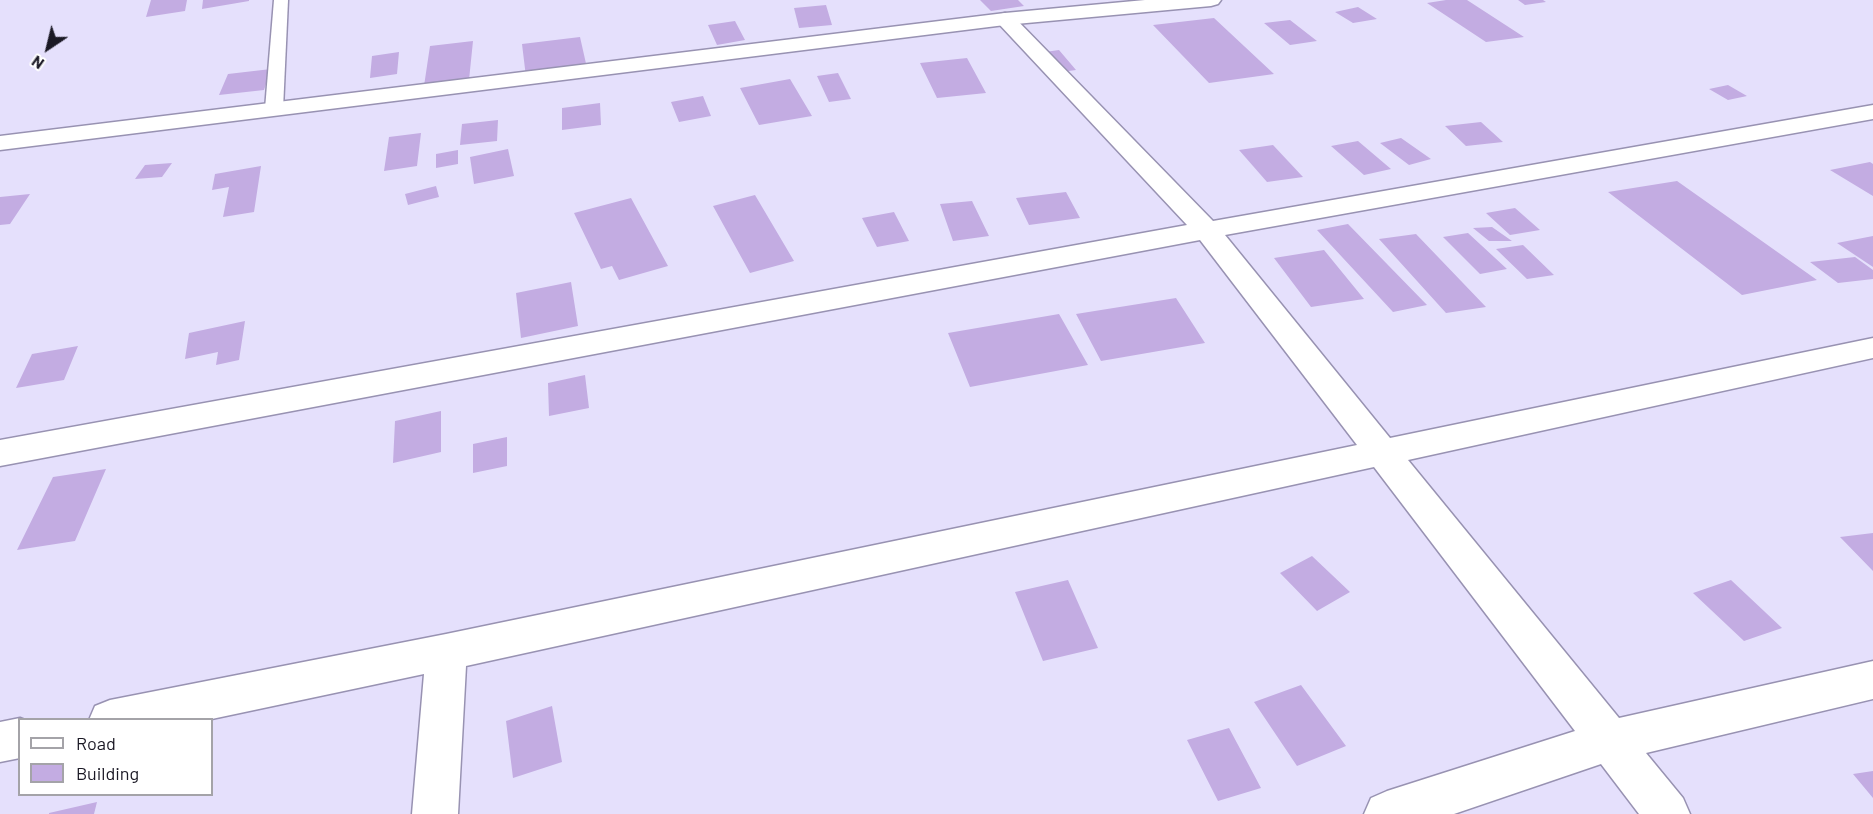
<!DOCTYPE html>
<style>
body{margin:0}
#map{position:relative;width:1873px;height:814px;overflow:hidden;background:#e5e0fc;font-family:Barlow,sans-serif}
canvas{display:block}
.legend{position:absolute;left:18px;top:718px;width:195px;height:78px;box-sizing:border-box;background:#fff;border:2px solid #a4a3a8;margin:0;padding:8px 10px;list-style:none;font-size:18px;color:#1b1925}
.legend li{display:flex;align-items:center;gap:12px;height:30px}
.legend b{width:30px;border:2px solid #a4a3a8}
.north{position:absolute;left:18px;top:18px;width:60px;height:60px;-webkit-text-stroke:4px #fff;paint-order:stroke;rotate:215deg;font-size:16px;font-weight:700;line-height:24px;text-align:center;color:#1b1925}
.north::after{content:'';display:block;margin:auto;width:21px;height:27px;background:#1b1925;clip-path:polygon(50% 0,100% 100%,50% 72%,0 100%)}
</style>
<div id="map">
<canvas width="1873" height="814"></canvas>
<ul class="legend">
<li><b style="height:8px;background:#fff"></b>Road</li>
<li><b style="height:16px;background:#c3ace2"></b>Building</li>
</ul>
<div class="north">N</div>
</div>
<script>
const ctx = document.querySelector('canvas').getContext('2d');
ctx.lineJoin = 'round';
function fillPath(path, color) { ctx.fillStyle = color; ctx.fill(path, 'evenodd'); }
const poly = rows => new Path2D(rows.map(r => 'M' + r).join(''));
function stroke(path, color, width, dash) { ctx.strokeStyle = color; ctx.lineWidth = width; ctx.lineCap = dash ? 'butt' : 'round'; ctx.setLineDash(dash || []); ctx.stroke(path); }
fillPath(poly([
 [151,0,187,0,185,11,146,17],
 [203,0,249,0,249,1,202,9],
 [980,0,1018,0,1024,6,991,11],
 [1446,0,1467,0,1524,37,1486,42,1427,3],
 [1518,0,1543,0,1546,2,1525,5],
 [826,5,832,25,799,28,794,8],
 [1358,7,1377,19,1353,23,1335,12],
 [1214,18,1274,74,1209,83,1153,25],
 [1290,20,1317,41,1290,45,1264,23],
 [735,21,745,40,717,45,708,25],
 [580,37,587,68,526,77,522,44],
 [473,41,469,80,424,86,430,46],
 [1059,50,1076,70,1047,74,1031,54],
 [399,52,397,74,370,78,372,56],
 [967,58,986,93,937,98,920,63],
 [271,69,264,90,219,95,228,74],
 [838,73,851,99,829,102,817,76],
 [790,79,812,116,759,125,740,88],
 [1728,85,1747,96,1728,100,1709,89],
 [703,96,711,116,679,122,671,102],
 [600,103,601,125,562,130,562,108],
 [498,120,497,141,460,145,462,124],
 [1481,122,1503,142,1466,146,1445,126],
 [421,133,417,166,384,171,389,137],
 [1401,138,1431,159,1409,165,1380,143],
 [1358,141,1391,169,1364,175,1331,146],
 [1273,145,1303,177,1267,182,1239,150],
 [508,149,514,176,474,184,470,157],
 [458,150,458,164,436,168,436,154],
 [1870,162,1873,164,1873,196,1830,170],
 [172,163,162,177,135,179,145,165],
 [261,166,254,212,223,217,229,187,212,190,215,174],
 [1677,181,1817,280,1742,295,1608,192],
 [436,186,439,197,408,205,405,194],
 [1066,192,1080,218,1029,225,1016,198],
 [30,194,10,224,0,225,0,197],
 [755,195,794,261,750,273,713,206],
 [631,198,668,266,619,280,612,266,601,269,574,213],
 [972,201,989,236,953,241,940,204],
 [1515,208,1540,230,1510,235,1486,213],
 [894,212,909,241,877,247,862,218],
 [1348,224,1427,305,1393,312,1317,230],
 [1492,227,1512,241,1489,241,1473,228],
 [1468,233,1507,269,1480,274,1443,237],
 [1416,234,1486,307,1446,313,1379,239],
 [1873,236,1873,267,1837,243],
 [1523,245,1554,275,1527,279,1496,249],
 [1324,250,1364,299,1311,307,1274,258],
 [1855,257,1873,270,1873,279,1838,283,1810,262],
 [571,282,578,326,521,338,516,293],
 [1176,298,1205,343,1101,361,1076,314],
 [1059,314,1088,365,970,387,948,333],
 [245,321,239,360,216,365,218,352,185,359,189,333],
 [78,346,64,380,16,388,32,354],
 [585,375,589,408,549,416,548,383],
 [441,411,441,452,393,463,395,421],
 [507,437,507,466,473,473,473,444],
 [106,469,75,541,17,550,53,477],
 [1873,533,1873,571,1840,537],
 [1312,556,1350,592,1317,611,1280,573],
 [1068,580,1098,648,1043,661,1015,592],
 [1731,580,1782,628,1744,641,1693,593],
 [1301,685,1346,746,1297,766,1254,702],
 [552,706,562,762,513,778,506,721],
 [1229,728,1261,788,1218,801,1187,740],
 [1873,771,1873,798,1853,774],
 [97,802,94,814,49,814,49,813]
]), '#c3ace2');
const service = poly([
 [274,0,288,0,283,109,280,113,274,114,268,113,265,109,274,0]
]);
const minor = poly([
 [1005,13,1012,15,1213,221,1873,105,1873,119,1225,235,1390,438,1873,338,1873,358,1408,460,1619,718,1873,661,1873,699,1646,753,1683,798,1690,814,1639,814,1601,764,1454,814,1364,814,1371,798,1387,791,1575,731,1374,467,466,666,458,814,412,814,424,674,207,720,89,720,95,706,110,700,446,634,1357,445,1200,240,0,466,0,440,1187,225,998,23,995,19,998,15,1005,13],
 [20,718,25,720,20,720,20,758,0,762,0,722,20,718]
]);
const tertiary = poly([
 [1145,0,1221,0,1218,4,1211,6,1005,25,0,150,0,136,1005,13,1145,0]
]);
stroke(service, '#9892b2', 3);
stroke(minor, '#9892b2', 3);
stroke(tertiary, '#9892b2', 3);
fillPath(service, '#fff');
fillPath(minor, '#fff');
fillPath(tertiary, '#fff');
</script>
